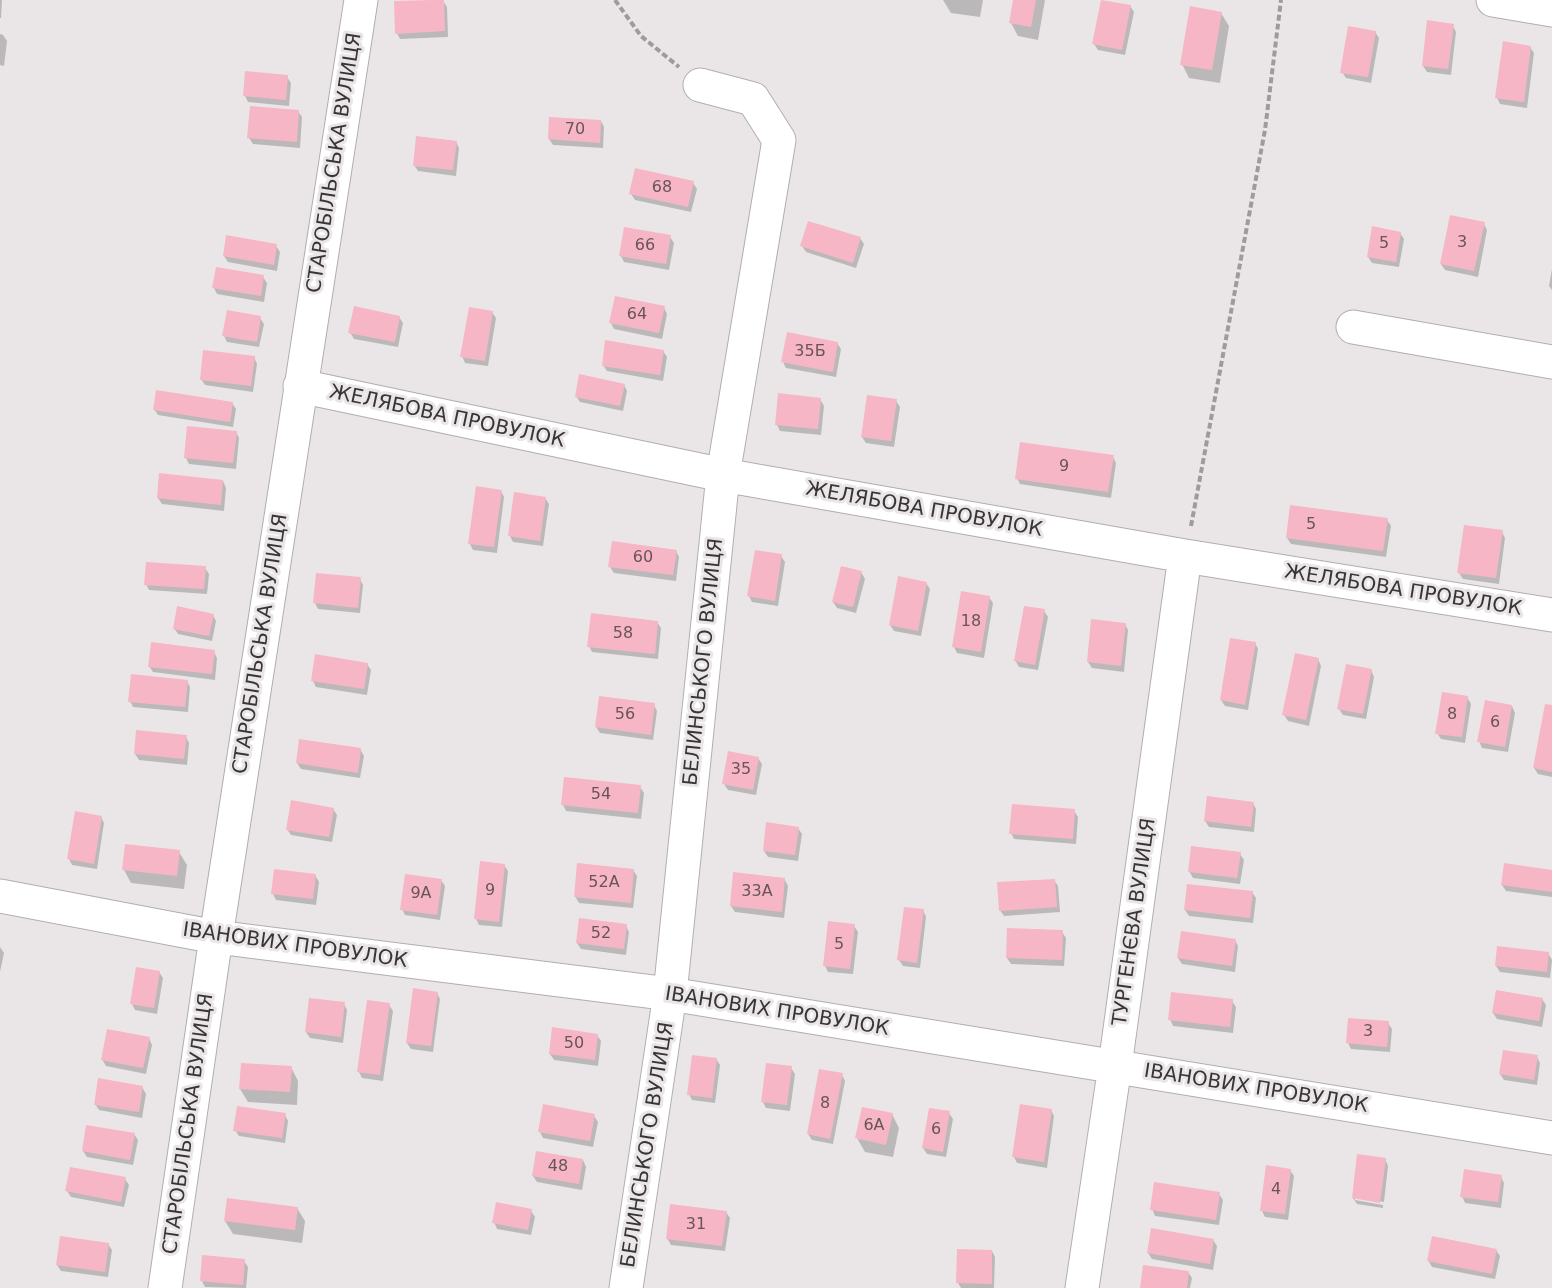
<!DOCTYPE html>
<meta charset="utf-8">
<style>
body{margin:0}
canvas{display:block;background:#eae6e8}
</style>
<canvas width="1552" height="1288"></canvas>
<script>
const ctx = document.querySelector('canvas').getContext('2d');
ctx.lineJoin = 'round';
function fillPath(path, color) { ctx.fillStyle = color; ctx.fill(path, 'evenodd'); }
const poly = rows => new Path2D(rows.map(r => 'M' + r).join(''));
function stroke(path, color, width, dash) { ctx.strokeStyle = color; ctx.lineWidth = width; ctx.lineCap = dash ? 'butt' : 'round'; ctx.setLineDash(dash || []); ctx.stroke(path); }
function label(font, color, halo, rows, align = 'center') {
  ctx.font = font + ' "DejaVu Sans",sans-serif'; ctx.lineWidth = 6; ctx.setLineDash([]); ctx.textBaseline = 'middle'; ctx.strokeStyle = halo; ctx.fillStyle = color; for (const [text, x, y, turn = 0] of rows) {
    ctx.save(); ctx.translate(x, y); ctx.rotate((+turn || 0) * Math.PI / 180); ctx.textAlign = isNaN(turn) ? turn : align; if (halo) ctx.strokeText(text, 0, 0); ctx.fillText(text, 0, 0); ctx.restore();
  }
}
fillPath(poly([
 [0,0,2,0,1,18,0,18],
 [943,0,983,0,980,17,951,13],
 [1015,0,1045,0,1038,40,1018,36,1011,23],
 [443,1,447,7,448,37,400,39,397,33],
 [1130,6,1134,12,1125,55,1098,50,1094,44],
 [1221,13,1229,26,1220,83,1189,78,1182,64],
 [1453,26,1456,32,1451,75,1427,72,1423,66],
 [1375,32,1379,38,1371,83,1346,78,1342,72],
 [0,34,3,35,7,41,4,66,0,65],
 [1530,47,1534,53,1527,108,1500,104,1497,98],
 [287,77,291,83,289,106,248,102,245,96],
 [298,111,302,117,300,148,253,144,249,138],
 [601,121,604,127,603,148,553,145,549,139],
 [456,142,459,148,456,176,418,171,414,165],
 [693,183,697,189,691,212,635,200,631,194],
 [1484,224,1487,230,1478,277,1445,270,1441,264],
 [1400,233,1404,239,1399,267,1372,263,1368,257],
 [670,237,674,243,669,270,624,262,621,256],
 [860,238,864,244,856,268,806,252,802,246],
 [276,246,280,252,277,271,228,262,224,256],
 [1552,269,1552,290,1549,286],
 [263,277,267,283,264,302,217,294,214,288],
 [664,308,667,314,662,339,614,329,611,323],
 [492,312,496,318,488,366,465,363,462,356],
 [399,317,403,323,398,347,354,339,350,332],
 [260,318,264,324,259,347,227,342,224,336],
 [837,343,841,349,836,377,786,368,783,362],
 [663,351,667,357,663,381,607,371,603,365],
 [254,357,257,364,253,392,205,385,201,379],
 [624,385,627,391,623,411,580,402,576,396],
 [820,399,824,406,821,435,780,431,777,425],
 [896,401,900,407,894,447,866,443,862,437],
 [232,403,236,409,233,427,158,415,154,409],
 [236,432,239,438,236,469,189,464,186,458],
 [1113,457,1116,463,1111,498,1020,484,1017,478],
 [223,481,226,488,224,511,162,504,158,498],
 [501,491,504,497,497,553,473,550,470,544],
 [545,498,549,504,543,546,513,542,510,536],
 [1387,520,1391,526,1386,557,1291,544,1287,538],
 [1502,532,1505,538,1499,584,1463,579,1459,573],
 [676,551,679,557,676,581,614,573,610,567],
 [781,556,785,562,778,606,752,602,749,596],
 [205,568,209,574,207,594,149,590,146,584],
 [861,572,865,579,856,613,837,608,833,602],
 [360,579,363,585,360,613,318,609,315,603],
 [926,583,930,589,921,636,894,631,890,625],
 [989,597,993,603,984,658,957,653,954,647],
 [1044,611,1048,617,1038,670,1019,667,1015,660],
 [213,615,216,621,212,641,178,634,174,628],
 [657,622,661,628,658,659,592,652,589,646],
 [1125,624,1128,630,1124,672,1092,668,1088,662],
 [1255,643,1258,649,1248,710,1225,706,1221,700],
 [214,652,217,658,215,680,153,672,149,666],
 [1318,659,1321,666,1309,726,1288,721,1284,715],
 [367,664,371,670,367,695,316,687,313,681],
 [1371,670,1374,677,1366,719,1343,715,1339,709],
 [187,681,190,687,188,712,133,707,130,701],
 [1467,697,1471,704,1465,743,1441,739,1437,733],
 [654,705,657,711,653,740,600,733,596,727],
 [1512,706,1515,713,1508,752,1482,748,1479,741],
 [1552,706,1552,777,1538,774,1534,768],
 [186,737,189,743,187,765,139,760,135,754],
 [360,749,364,756,360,778,301,769,297,763],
 [758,758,762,764,756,795,728,790,724,784],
 [640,787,644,793,641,819,566,811,563,805],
 [1253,803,1256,809,1254,832,1209,827,1205,821],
 [333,809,337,815,332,842,291,835,287,829],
 [1074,811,1078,817,1076,844,1014,839,1011,833],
 [101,817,104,823,97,869,72,865,69,859],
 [798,828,802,834,798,861,768,857,764,851],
 [179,852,187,865,184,889,131,883,124,870],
 [1240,854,1244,860,1240,884,1193,878,1189,871],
 [504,865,508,871,502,927,479,925,476,919],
 [633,870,637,876,633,908,579,903,575,896],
 [1552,871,1552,897,1506,891,1502,885],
 [315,875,319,882,316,905,276,900,273,894],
 [441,880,445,886,440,920,405,915,402,909],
 [785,880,788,886,784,918,735,912,731,906],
 [1054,880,1058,886,1060,912,1004,916,1000,910],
 [1252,892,1256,898,1253,923,1189,916,1185,910],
 [923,910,926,917,920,968,903,966,899,960],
 [626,926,629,932,626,955,581,949,577,943],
 [854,926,858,932,853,974,828,972,825,966],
 [1062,932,1066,938,1064,966,1011,964,1007,958],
 [1235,940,1238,946,1235,972,1182,964,1178,958],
 [0,947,4,953,0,972],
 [1548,953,1552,960,1550,978,1500,972,1496,966],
 [159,972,163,978,157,1014,135,1010,132,1004],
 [437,993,440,999,433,1052,411,1049,407,1043],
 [1542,999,1546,1005,1542,1027,1497,1019,1493,1013],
 [1232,1001,1236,1007,1233,1033,1173,1026,1170,1019],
 [344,1004,347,1010,343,1043,310,1038,306,1032],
 [389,1005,393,1011,383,1081,362,1078,359,1072],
 [1388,1023,1392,1029,1390,1052,1351,1049,1348,1043],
 [597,1035,601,1041,598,1066,554,1060,550,1054],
 [149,1038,152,1045,146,1074,106,1066,102,1059],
 [1537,1057,1540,1063,1537,1085,1504,1080,1500,1074],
 [716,1059,720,1065,715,1103,692,1100,689,1094],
 [291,1067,298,1081,297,1105,248,1102,240,1089],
 [791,1068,795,1074,790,1111,766,1108,763,1102],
 [842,1075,845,1081,833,1144,812,1140,808,1134],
 [142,1087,146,1094,142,1118,99,1110,95,1104],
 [1051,1110,1054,1116,1047,1168,1017,1163,1014,1157],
 [949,1113,953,1119,946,1157,927,1154,923,1148],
 [892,1114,899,1128,893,1157,865,1152,857,1138],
 [285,1115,288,1121,285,1143,239,1136,235,1130],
 [594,1116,598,1122,593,1147,543,1138,540,1132],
 [134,1134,138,1140,133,1165,87,1157,83,1151],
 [1385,1159,1388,1166,1384,1202,1355,1197,1355,1200,1383,1205,1383,1208,1357,1204,1353,1198],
 [583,1160,586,1167,582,1190,537,1182,533,1176],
 [1290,1170,1294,1176,1288,1220,1265,1217,1262,1211],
 [1501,1177,1504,1183,1501,1208,1465,1203,1462,1196],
 [125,1179,129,1185,124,1207,71,1197,67,1191],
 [1219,1194,1223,1200,1219,1225,1155,1216,1152,1209],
 [297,1208,305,1221,302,1243,233,1234,225,1221],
 [531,1211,535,1217,531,1235,497,1229,494,1222],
 [726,1212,730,1218,725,1251,671,1245,667,1238],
 [1213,1240,1217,1246,1213,1270,1152,1259,1148,1253],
 [108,1244,112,1250,108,1277,61,1271,57,1265],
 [1496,1250,1500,1256,1495,1279,1432,1267,1428,1260],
 [992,1251,995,1257,994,1288,961,1288,958,1283],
 [244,1261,248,1267,246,1288,205,1287,202,1281],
 [1188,1272,1192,1278,1190,1288,1141,1288]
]), '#0003');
fillPath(poly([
 [432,0,444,0,445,31,395,34,394,1],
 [1013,0,1036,0,1031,27,1009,23],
 [1101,0,1131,5,1122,50,1092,44],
 [1190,6,1222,12,1212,70,1180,65],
 [1427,20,1454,24,1448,69,1422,66],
 [1348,26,1376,31,1368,77,1340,73],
 [1503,41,1531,46,1524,102,1495,98],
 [245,71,288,75,286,100,243,96],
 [250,106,299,110,297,142,247,138],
 [549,117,601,120,600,143,548,139],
 [416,136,457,141,453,170,413,166],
 [635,168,694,181,688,207,629,194],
 [1450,215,1485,222,1474,271,1440,264],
 [808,221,861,237,853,263,800,246],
 [1372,226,1401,232,1396,262,1367,257],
 [624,227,671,235,666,264,619,256],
 [226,235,277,244,274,265,223,256],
 [216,267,264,275,261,296,212,288],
 [615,296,665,306,659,333,609,323],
 [354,306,400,316,395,342,348,333],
 [469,307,493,311,485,361,460,357],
 [227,310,261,316,257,342,222,336],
 [787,332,838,342,833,372,781,362],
 [605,340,664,350,660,375,602,366],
 [203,350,255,356,251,386,200,380],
 [579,374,625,384,620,406,575,397],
 [156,390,233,402,230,422,153,410],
 [778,393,821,398,818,429,775,425],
 [867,395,897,399,891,441,861,437],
 [187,426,237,431,233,463,184,458],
 [1020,442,1114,455,1108,492,1015,479],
 [159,473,223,480,221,505,157,498],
 [476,486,502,490,494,547,468,544],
 [514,492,546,497,540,541,508,536],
 [1290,505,1388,518,1383,551,1286,538],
 [1464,525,1503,530,1496,578,1457,573],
 [612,541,677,550,673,575,608,567],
 [755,550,782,554,775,601,747,596],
 [146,562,206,566,204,589,144,585],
 [841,566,862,571,853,607,832,602],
 [316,573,361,577,358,608,313,603],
 [898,576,927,582,918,631,889,625],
 [961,591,990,596,981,652,952,647],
 [177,606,214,614,209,636,173,629],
 [1024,606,1045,609,1035,665,1014,661],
 [591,613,658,621,655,654,587,647],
 [1091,619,1126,623,1121,666,1087,662],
 [1230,638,1256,642,1245,705,1220,700],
 [151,642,215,650,212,674,148,667],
 [1295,653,1319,658,1306,720,1282,715],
 [315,654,368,663,364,689,311,681],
 [1346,664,1372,669,1363,714,1337,709],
 [131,674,188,680,185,707,128,702],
 [1442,692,1468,696,1462,737,1435,734],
 [599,696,655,703,651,735,595,727],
 [1485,700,1512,705,1505,747,1477,742],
 [1545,704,1552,705,1552,772,1533,768],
 [136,730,187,735,184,759,134,754],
 [299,739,361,748,358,773,296,763],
 [728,751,759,757,753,790,722,784],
 [564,777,641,785,638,813,561,805],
 [1207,796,1254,802,1251,827,1204,821],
 [291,800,334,808,329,837,286,830],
 [1012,804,1075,809,1073,839,1009,834],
 [75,811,102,816,94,864,67,859],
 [766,822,799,827,795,855,763,851],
 [125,844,180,850,177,876,122,870],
 [1191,846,1241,852,1237,878,1188,872],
 [480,861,505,864,499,922,474,919],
 [577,863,634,869,631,903,574,897],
 [1504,863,1552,870,1552,892,1501,885],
 [274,869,316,874,313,899,271,894],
 [733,872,785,878,782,912,730,906],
 [405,874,442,879,437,915,400,910],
 [1055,879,1057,907,999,911,997,882],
 [1187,884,1253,891,1250,918,1184,910],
 [904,907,924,909,917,963,897,960],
 [579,918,627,924,624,949,576,943],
 [828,921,855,924,850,969,823,966],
 [1007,928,1063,930,1062,960,1006,958],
 [1181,931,1236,939,1232,966,1177,958],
 [1497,946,1549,952,1547,972,1495,966],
 [136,967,160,971,154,1008,130,1004],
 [413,988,438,992,431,1046,406,1043],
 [1496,990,1543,998,1539,1021,1492,1013],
 [1171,992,1233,999,1230,1027,1168,1020],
 [309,998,345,1002,341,1037,305,1032],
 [367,1000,390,1003,380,1075,357,1072],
 [1348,1018,1389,1021,1387,1047,1346,1043],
 [552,1027,598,1034,595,1060,549,1054],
 [107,1029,150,1037,143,1068,101,1060],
 [1503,1050,1538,1055,1534,1080,1499,1074],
 [692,1055,717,1058,712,1098,687,1095],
 [241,1063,292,1066,290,1092,239,1089],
 [766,1063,792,1066,787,1105,761,1102],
 [819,1069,843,1073,830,1139,807,1134],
 [98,1078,143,1086,139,1112,94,1105],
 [543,1104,595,1114,590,1141,538,1132],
 [1020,1104,1052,1109,1044,1162,1012,1157],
 [237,1106,286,1113,282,1138,233,1131],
 [862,1107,893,1113,886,1145,855,1138],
 [929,1108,950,1111,943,1152,922,1148],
 [86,1125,135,1133,130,1160,82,1151],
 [536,1151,583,1159,579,1184,532,1176],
 [1357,1154,1386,1158,1380,1203,1352,1198],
 [1266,1165,1291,1169,1285,1214,1260,1211],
 [70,1167,126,1177,121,1202,65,1191],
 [1464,1169,1502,1175,1498,1202,1460,1197],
 [1154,1182,1220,1192,1216,1220,1150,1210],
 [227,1198,298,1207,295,1230,224,1221],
 [496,1202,532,1209,528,1230,492,1223],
 [670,1204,727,1211,722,1246,666,1239],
 [1151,1228,1214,1239,1210,1264,1147,1253],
 [60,1236,109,1243,105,1272,56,1265],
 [1432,1236,1497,1249,1492,1274,1427,1261],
 [957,1249,992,1250,992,1284,956,1283],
 [202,1255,245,1259,243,1285,200,1281],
 [1143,1265,1189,1271,1187,1288,1140,1288]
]), '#f7b6c5');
const street = poly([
 [1493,0,1552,10],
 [1353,327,1552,362],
 [300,386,723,475,1185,556,1552,615],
 [0,896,216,937,670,994,1552,1138],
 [165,1288,216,937,361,0],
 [626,1288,670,994,723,475,779,140,753,99,700,85],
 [1082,1288,1115,1066,1185,556]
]);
stroke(street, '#b2aeb0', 35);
stroke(poly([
 [615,0,641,36,679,67],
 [1191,526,1265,130,1281,0]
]), '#9e9b9c', 4, [6, 3]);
stroke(street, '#fff', 33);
label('16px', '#67555a', null, [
 ["70",575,130],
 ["68",662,188],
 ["3",1462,243],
 ["5",1384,244],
 ["66",645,246],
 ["64",637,315],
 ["35Б",810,352],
 ["9",1064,467],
 ["5",1311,525],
 ["60",643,558],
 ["18",971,622],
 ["58",623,634],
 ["56",625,715],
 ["8",1452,715],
 ["6",1495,723],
 ["35",741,770],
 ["54",601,795],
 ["52А",604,883],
 ["9",490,891],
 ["33А",757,892],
 ["9А",421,894],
 ["52",601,934],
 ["5",839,945],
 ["3",1368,1032],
 ["50",574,1044],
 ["8",825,1104],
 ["6А",874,1126],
 ["6",936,1130],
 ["48",558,1167],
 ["4",1276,1190],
 ["31",696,1225]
]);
label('20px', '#373536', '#eae6e8', [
 ["СТАРОБІЛЬСЬКА ВУЛИЦЯ",335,163,-81],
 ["ЖЕЛЯБОВА ПРОВУЛОК",447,417,12],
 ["ЖЕЛЯБОВА ПРОВУЛОК",924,510,10],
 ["ЖЕЛЯБОВА ПРОВУЛОК",1403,591,9],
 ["СТАРОБІЛЬСЬКА ВУЛИЦЯ",261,644,-81],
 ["БЕЛИНСЬКОГО ВУЛИЦЯ",704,662,-84],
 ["ТУРГЕНЄВА ВУЛИЦЯ",1135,922,-82],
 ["ІВАНОВИХ ПРОВУЛОК",295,946,8],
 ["ІВАНОВИХ ПРОВУЛОК",777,1012,9],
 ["ІВАНОВИХ ПРОВУЛОК",1256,1089,9],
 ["СТАРОБІЛЬСЬКА ВУЛИЦЯ",189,1124,-82],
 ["БЕЛИНСЬКОГО ВУЛИЦЯ",648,1145,-81]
]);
</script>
